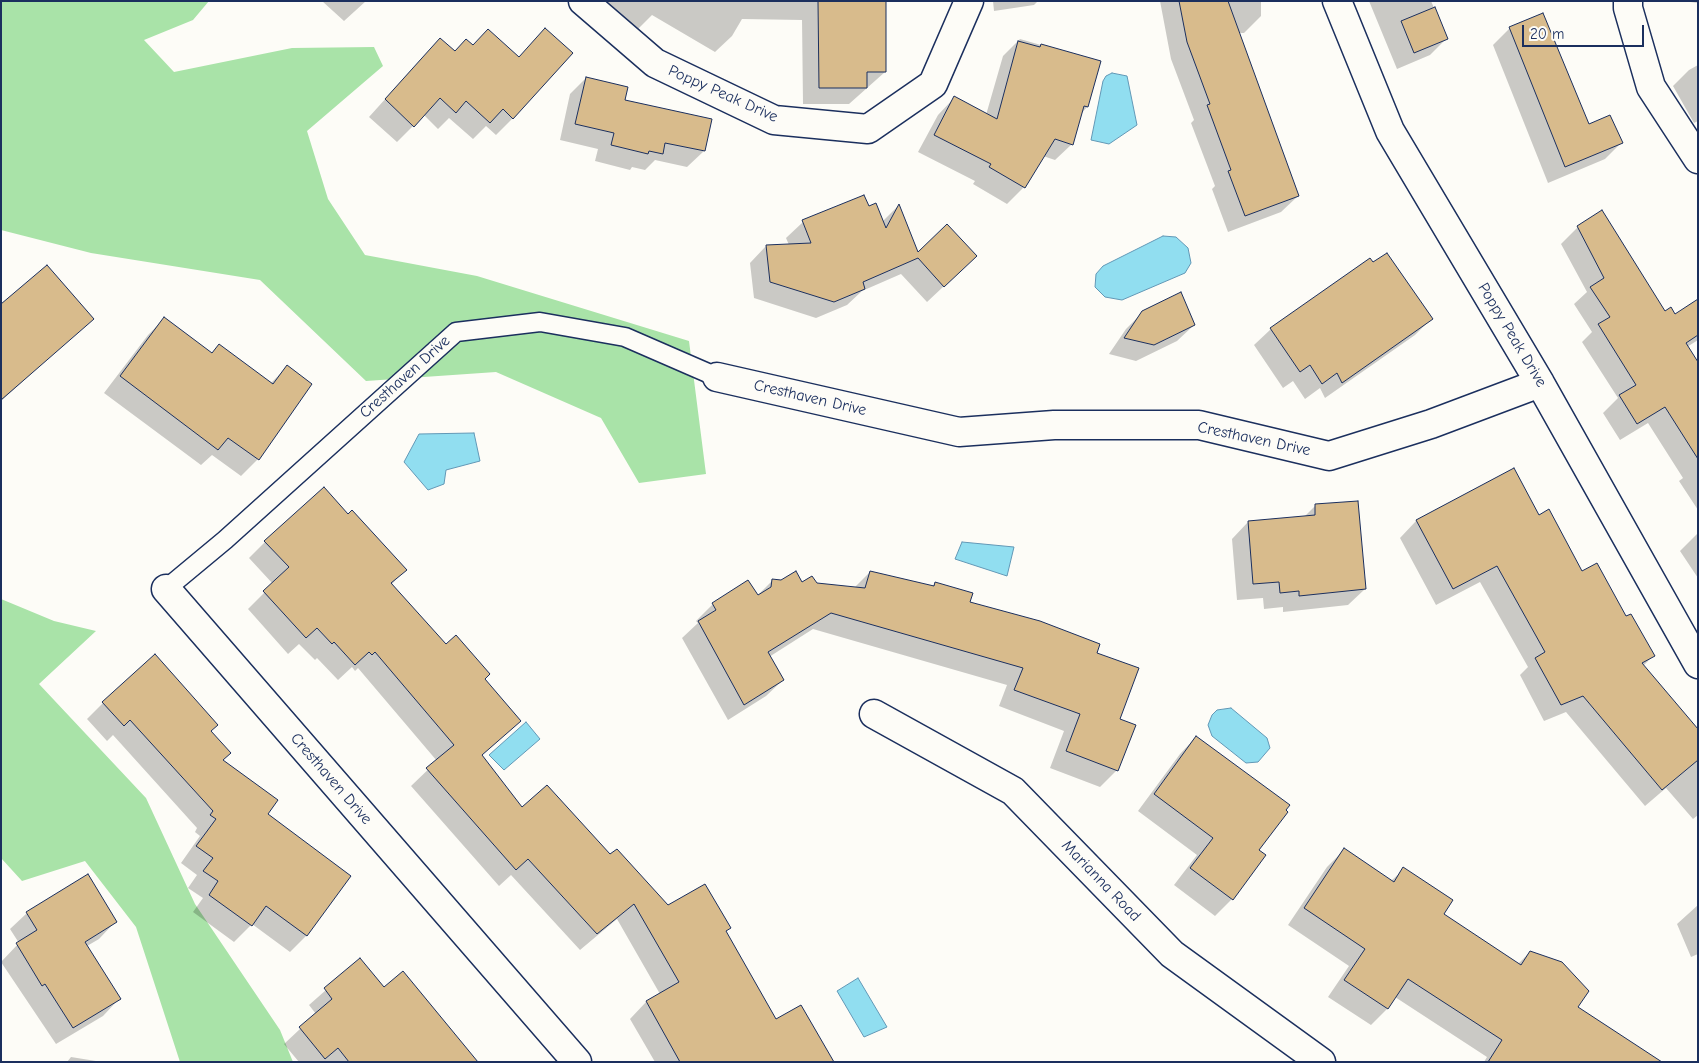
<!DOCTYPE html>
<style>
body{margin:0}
#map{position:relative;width:1699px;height:1063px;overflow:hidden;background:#fdfcf7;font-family:"Comic Neue",sans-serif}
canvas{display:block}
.frame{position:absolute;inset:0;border:2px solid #1b2f5e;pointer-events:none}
.scale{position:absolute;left:1522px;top:25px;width:122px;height:22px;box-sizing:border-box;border:2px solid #1b2f5e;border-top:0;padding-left:6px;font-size:15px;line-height:18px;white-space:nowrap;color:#1b2f5e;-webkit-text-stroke:4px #fdfcf7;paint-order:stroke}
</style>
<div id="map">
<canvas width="1699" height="1063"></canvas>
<div class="frame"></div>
<div class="scale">20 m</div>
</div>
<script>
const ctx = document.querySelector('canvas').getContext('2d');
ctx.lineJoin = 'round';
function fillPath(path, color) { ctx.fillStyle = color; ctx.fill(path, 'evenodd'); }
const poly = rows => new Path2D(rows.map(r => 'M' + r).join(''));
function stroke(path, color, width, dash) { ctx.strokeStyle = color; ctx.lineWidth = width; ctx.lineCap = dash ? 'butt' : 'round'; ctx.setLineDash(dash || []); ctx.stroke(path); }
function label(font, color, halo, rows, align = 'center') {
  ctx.font = font + ' "Comic Neue",sans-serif'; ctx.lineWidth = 4; ctx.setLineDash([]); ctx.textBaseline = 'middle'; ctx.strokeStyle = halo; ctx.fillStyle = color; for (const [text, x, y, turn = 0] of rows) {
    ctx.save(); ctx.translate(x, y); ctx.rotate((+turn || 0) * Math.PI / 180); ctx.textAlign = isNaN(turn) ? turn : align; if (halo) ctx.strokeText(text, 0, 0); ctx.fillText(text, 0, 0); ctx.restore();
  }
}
fillPath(poly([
 [1,1,209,1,193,20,144,40,174,72,292,48,374,47,383,66,307,131,328,199,365,255,477,276,689,341,706,474,639,483,601,418,496,372,366,381,260,280,91,253,1,230],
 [1,599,54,621,96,631,39,684,146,798,195,904,280,1030,293,1062,180,1062,136,927,85,861,22,881,1,858]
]), '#a9e3a8');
const water = poly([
 [1112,73,1127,76,1137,125,1109,144,1091,140,1103,81,1106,76,1112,73],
 [1163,236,1176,237,1188,248,1191,263,1185,273,1122,300,1105,297,1095,287,1096,274,1103,266,1163,236],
 [474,433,480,461,446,470,444,484,428,490,404,462,419,434,474,433],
 [962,542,1014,547,1007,576,955,559,962,542],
 [1231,708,1267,738,1270,748,1258,762,1246,763,1212,736,1208,725,1212,715,1217,710,1231,708],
 [526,722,540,739,504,770,489,755,526,722],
 [858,978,887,1027,864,1037,837,991,858,978]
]);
fillPath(water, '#91def0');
stroke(water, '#6298b6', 1);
fillPath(poly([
 [322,1,366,1,344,21],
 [600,1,885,1,885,72,849,104,803,104,802,20,742,19,732,36,715,52,652,15,636,31],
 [993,1,1038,1,1034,5,994,11],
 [1160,1,1261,1,1261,16,1244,33,1238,33,1298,196,1281,212,1228,232,1212,189,1215,186,1191,123,1194,120,1171,59],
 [1369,1,1431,1,1447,38,1430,55,1397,69],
 [1682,1,1698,1,1698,3],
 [1510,28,1588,125,1621,143,1605,159,1548,183,1493,45],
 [545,30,513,118,496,135,486,126,473,139,449,118,438,129,424,115,397,142,369,117,424,56,455,53,472,46,518,58],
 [1020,39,1100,62,1087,107,1081,114,1072,144,1055,160,1043,156,1024,187,1007,204,973,184,975,181,918,152,938,115,954,98,986,115,1003,56],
 [1698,65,1698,121,1694,123,1673,86,1689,70],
 [586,78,623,101,704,151,687,167,655,160,645,170,632,167,630,170,595,161,598,149,560,140,570,94],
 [898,206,918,254,959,272,927,302,901,274,862,291,847,305,816,318,754,298,750,263,766,246,789,245,786,238,803,222,868,207,882,222],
 [1602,212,1665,313,1675,315,1698,301,1698,340,1687,347,1698,365,1698,510,1679,481,1683,478,1648,423,1620,440,1603,413,1618,398,1582,342,1592,332,1574,304,1587,292,1561,244,1578,227],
 [1,306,92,319,1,401],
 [1143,312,1194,325,1177,341,1136,361,1109,354,1126,329],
 [165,318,211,354,219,345,270,384,287,367,289,413,291,414,258,459,241,476,212,455,201,465,104,393,148,335],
 [1431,319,1415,335,1325,398,1320,388,1305,399,1293,381,1283,388,1254,345,1271,329],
 [1513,469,1539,516,1582,573,1626,618,1653,656,1643,666,1698,731,1698,815,1693,819,1666,788,1645,806,1566,712,1544,721,1520,675,1528,667,1480,582,1436,605,1400,538,1416,521],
 [1315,506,1365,589,1348,605,1283,612,1283,607,1264,609,1263,598,1237,600,1232,539,1248,522,1304,517],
 [348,516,405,570,391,585,446,645,483,680,519,721,481,756,522,809,610,856,668,907,730,928,725,932,776,1021,832,1062,655,1062,630,1019,646,1002,660,994,617,919,580,950,511,875,499,886,411,786,437,761,358,668,355,671,352,667,338,680,317,658,315,660,299,644,288,654,248,609,273,584,249,558,265,542],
 [1697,534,1698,534,1698,578,1680,551],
 [870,572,932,586,936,583,968,603,1096,653,1119,720,1117,770,1100,787,1050,768,1064,731,999,706,1007,685,813,629,769,657,783,680,766,696,728,720,682,638,698,623,696,621,713,604,748,582,757,596,773,580,854,588],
 [103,703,210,732,222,760,266,815,306,936,290,952,252,924,234,942,193,912,203,898,188,888,197,875,181,863,200,836,195,832,197,828,113,735,107,741,87,719],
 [1196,737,1257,851,1265,855,1232,899,1215,916,1174,885,1197,855,1138,811,1180,754],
 [1344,850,1391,881,1404,869,1442,914,1518,964,1530,952,1577,1008,1661,1062,1484,1062,1487,1057,1395,997,1387,1009,1371,1025,1328,997,1349,966,1288,925,1327,867],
 [1698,905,1698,954,1691,957,1677,924],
 [27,913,115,922,99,939,87,946,119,999,103,1016,56,1044,1,962,19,943,10,929],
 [360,960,383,989,477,1062,299,1062,284,1044,316,1014,309,1005],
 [71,1057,102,1062,67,1062]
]), '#0003');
const building = poly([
 [818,1,886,1,886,72,867,72,867,88,819,88,818,1],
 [1179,1,1228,1,1299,196,1245,216,1228,171,1231,170,1207,105,1210,104,1187,42,1179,1],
 [1435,7,1448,39,1414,53,1401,21,1435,7],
 [1543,13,1589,124,1610,115,1623,143,1565,167,1509,27,1543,13],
 [545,28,573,53,513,119,503,109,490,123,466,101,456,113,440,98,414,127,385,99,440,38,455,51,466,39,473,45,488,29,519,57,545,28],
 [1018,41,1040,47,1041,44,1101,61,1088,107,1084,106,1073,145,1055,139,1025,188,989,167,991,164,934,135,954,96,997,119,1018,41],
 [586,77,628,87,625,100,712,119,705,151,665,143,663,154,649,151,648,154,611,145,614,133,575,124,586,77],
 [864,195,869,206,876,203,886,228,899,204,918,252,947,224,977,256,944,287,918,258,863,282,865,289,834,302,770,282,766,245,811,243,802,220,864,195],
 [1602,210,1665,311,1671,307,1675,314,1698,299,1698,335,1686,343,1698,362,1698,459,1665,407,1637,424,1619,395,1636,385,1598,324,1610,317,1590,287,1604,278,1577,226,1602,210],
 [1387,253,1433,319,1342,383,1337,373,1322,384,1310,365,1300,372,1270,328,1370,258,1373,262,1387,253],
 [47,265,94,319,1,400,1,304,47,265],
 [1181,292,1195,325,1154,345,1124,338,1142,311,1181,292],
 [164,317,212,353,219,344,273,384,287,365,312,384,259,460,228,438,218,450,120,376,164,317],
 [1514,468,1539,515,1549,509,1582,571,1597,563,1626,616,1631,614,1655,656,1642,663,1698,729,1698,760,1662,790,1583,696,1561,705,1535,658,1545,652,1497,566,1453,589,1416,520,1514,468],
 [324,487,348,514,352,510,407,570,391,583,446,644,456,635,490,674,485,679,521,721,482,755,522,807,547,785,610,854,617,849,668,905,705,884,731,928,726,931,776,1019,801,1005,834,1062,680,1062,646,1001,679,982,634,904,597,934,528,859,516,870,426,768,454,745,375,652,372,655,369,652,355,665,334,642,332,644,317,628,306,638,263,591,289,567,264,541,324,487],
 [1358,501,1366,589,1299,596,1299,591,1280,593,1279,582,1253,584,1248,521,1315,515,1315,504,1358,501],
 [796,571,802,582,812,576,817,583,865,588,870,571,934,586,935,582,973,593,970,602,1040,621,1100,644,1097,653,1139,668,1120,719,1136,725,1118,771,1066,751,1080,714,1014,690,1023,668,831,613,768,652,784,680,744,705,698,621,716,610,712,603,748,580,758,595,771,587,772,579,781,580,796,571],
 [155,654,218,725,211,731,231,753,223,760,278,800,268,814,351,876,307,936,266,906,252,926,209,895,218,881,203,871,213,858,196,846,216,819,210,815,213,811,130,720,124,726,102,702,155,654],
 [1196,736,1290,805,1286,810,1288,812,1259,850,1266,855,1233,900,1190,868,1213,838,1154,794,1196,736],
 [1344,848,1394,882,1403,867,1453,900,1444,914,1521,965,1530,951,1562,962,1589,991,1578,1007,1662,1062,1488,1062,1502,1040,1408,979,1388,1009,1344,980,1365,949,1304,908,1344,848],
 [88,874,117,922,85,942,121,999,73,1028,45,984,42,986,16,943,37,930,26,912,88,874],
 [360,958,384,987,403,971,478,1062,349,1062,338,1048,325,1059,299,1027,332,999,324,988,360,958]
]);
fillPath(building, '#d8bb8c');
stroke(building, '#1b2f5e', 1);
const lane = poly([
 [166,589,225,540,456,332,540,322,625,337,717,377]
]);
const street = poly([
 [583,1,655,63,774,120,868,129,933,84,969,1],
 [1337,1,1390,131,1540,383,1698,664],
 [1628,1,1628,8,1651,87,1698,159],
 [717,377,959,432,1054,425,1199,425,1329,456,1431,424,1540,383],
 [166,589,577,1062],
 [874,714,1013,791,1172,954,1321,1062]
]);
stroke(lane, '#1b2f5e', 21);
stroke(street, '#1b2f5e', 31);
stroke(lane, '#fdfcf7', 18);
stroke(street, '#fdfcf7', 28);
label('16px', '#1b2f5e', '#fdfcf7', [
 ["Poppy Peak Drive",723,94,24],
 ["Poppy Peak Drive",1512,335,59],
 ["Cresthaven Drive",405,377,-42],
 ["Cresthaven Drive",810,398,13],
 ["Cresthaven Drive",1254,439,12],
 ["Cresthaven Drive",331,779,49],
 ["Marianna Road",1101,881,46]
]);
</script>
